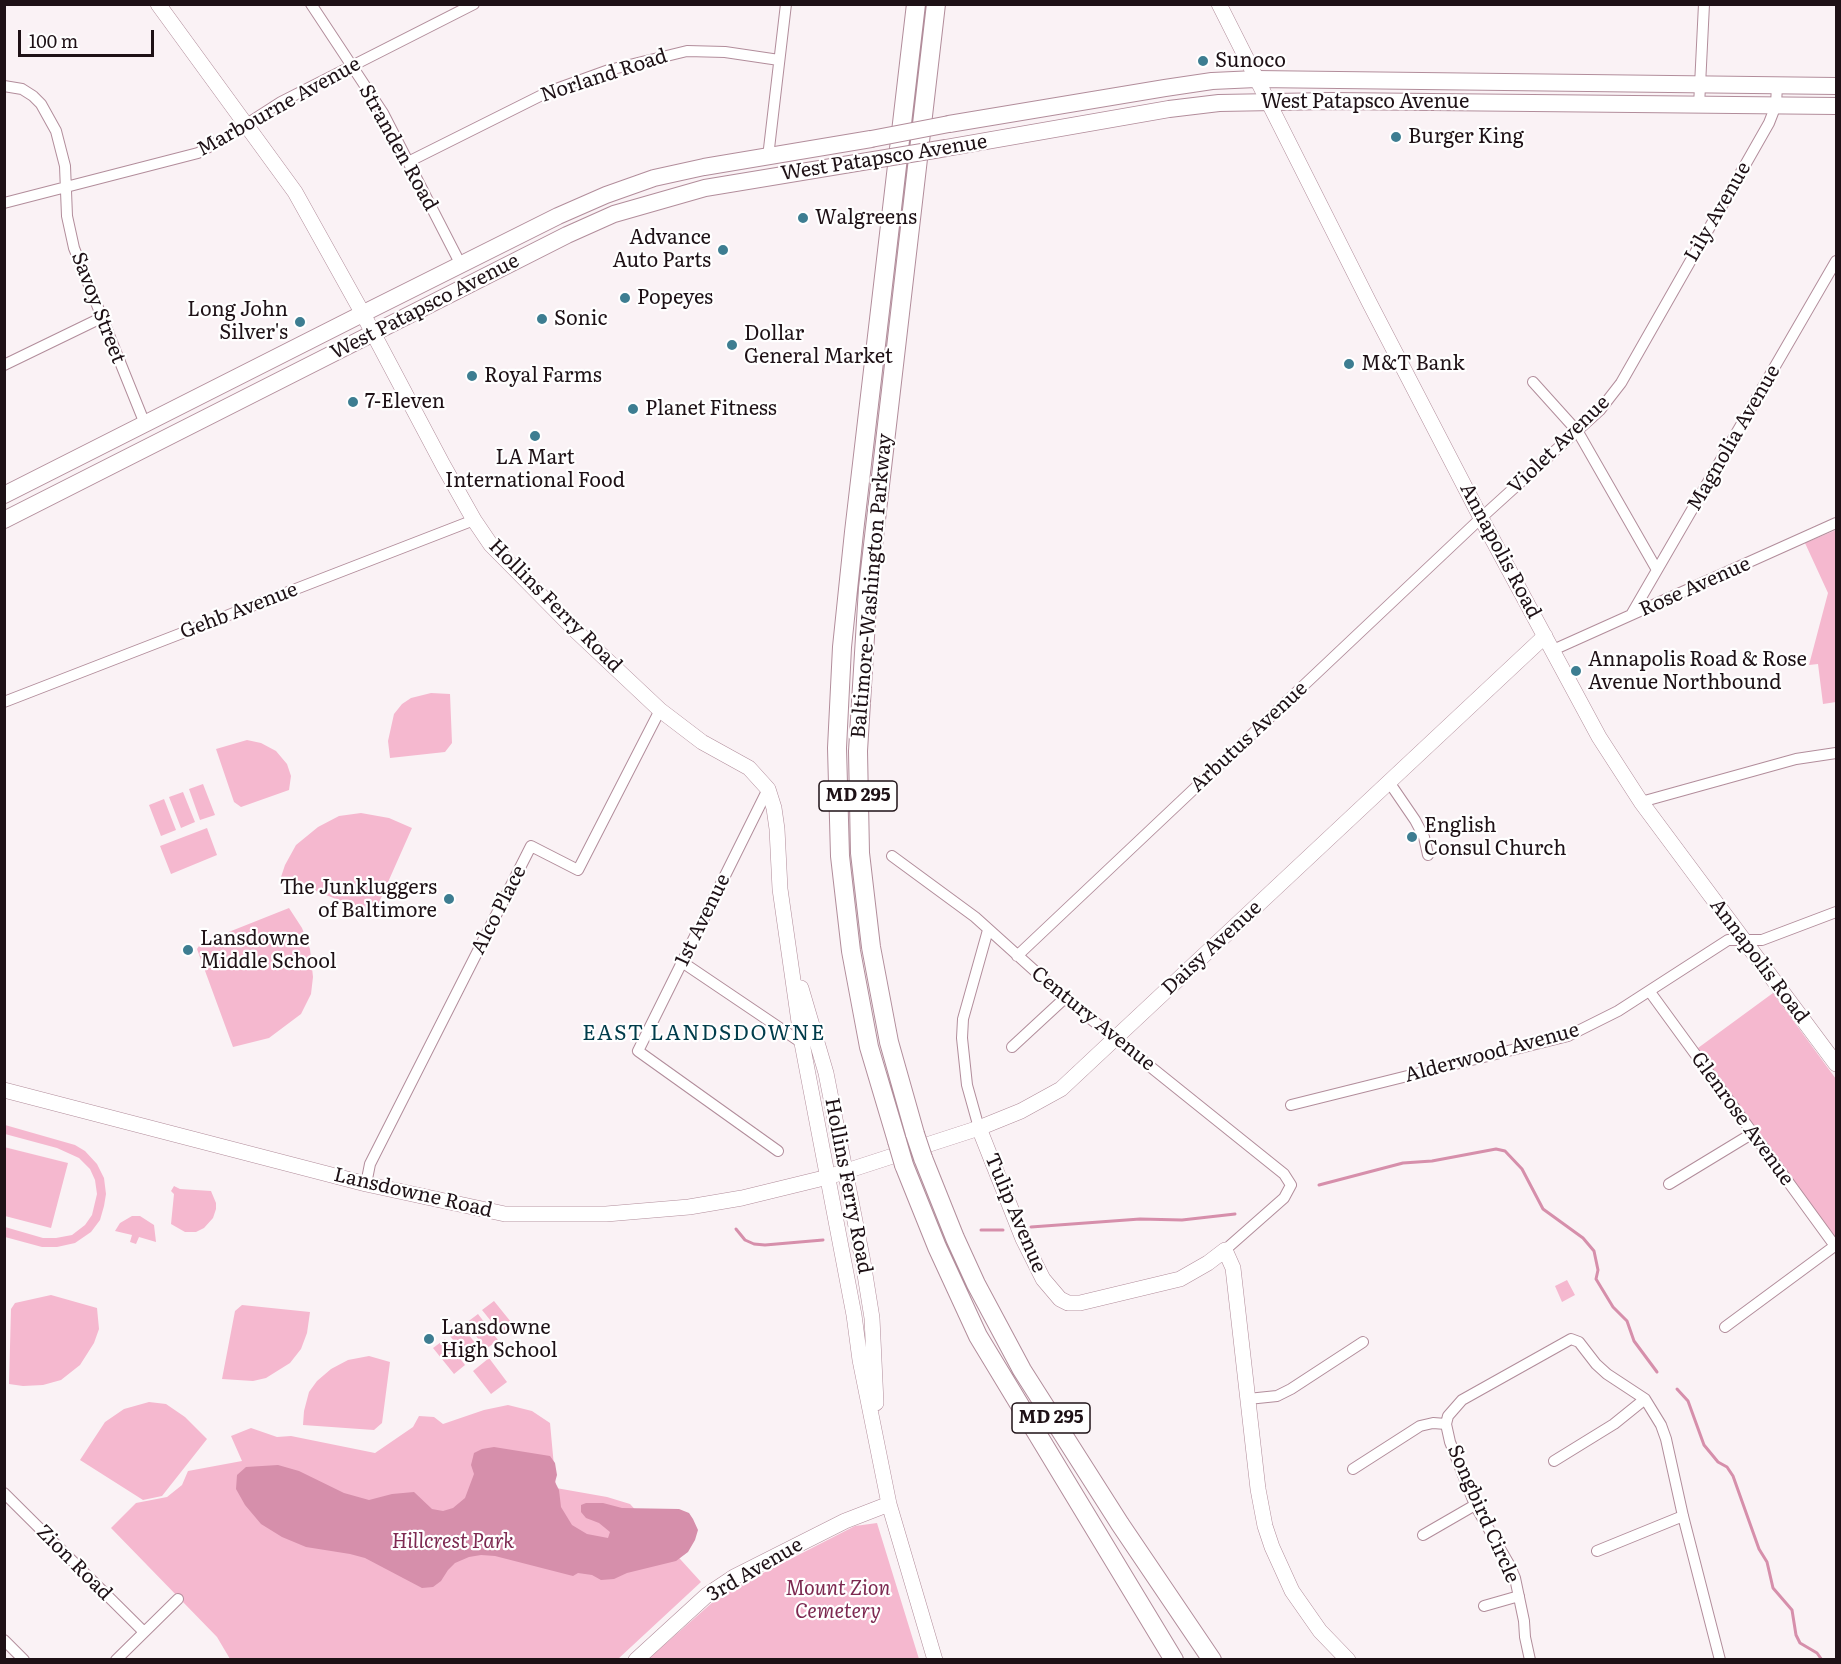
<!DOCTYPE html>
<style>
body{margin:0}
#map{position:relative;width:1841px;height:1664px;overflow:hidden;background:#faf2f5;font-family:Literata,serif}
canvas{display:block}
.frame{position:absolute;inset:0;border:6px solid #1e1116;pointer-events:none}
.scale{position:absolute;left:18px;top:30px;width:136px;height:27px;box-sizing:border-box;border:3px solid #1e1116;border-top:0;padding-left:8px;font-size:18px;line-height:21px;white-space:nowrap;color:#1e1116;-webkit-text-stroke:4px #fff;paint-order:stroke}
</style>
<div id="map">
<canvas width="1841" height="1664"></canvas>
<div class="frame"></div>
<div class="scale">100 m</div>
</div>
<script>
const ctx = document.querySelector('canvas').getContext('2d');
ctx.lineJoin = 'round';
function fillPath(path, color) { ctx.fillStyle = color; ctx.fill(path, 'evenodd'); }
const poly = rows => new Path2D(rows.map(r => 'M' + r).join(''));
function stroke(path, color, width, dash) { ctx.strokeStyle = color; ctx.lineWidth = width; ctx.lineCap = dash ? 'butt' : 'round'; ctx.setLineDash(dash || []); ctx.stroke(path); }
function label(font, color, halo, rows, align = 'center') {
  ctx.font = font + ' Literata,serif'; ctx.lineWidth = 4.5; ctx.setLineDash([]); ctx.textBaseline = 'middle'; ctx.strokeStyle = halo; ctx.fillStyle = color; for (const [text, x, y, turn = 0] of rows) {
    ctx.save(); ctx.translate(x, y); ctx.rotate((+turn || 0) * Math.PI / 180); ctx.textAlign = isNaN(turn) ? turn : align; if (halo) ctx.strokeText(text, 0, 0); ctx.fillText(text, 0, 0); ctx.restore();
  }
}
fillPath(poly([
 [1836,530,1836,702,1823,704,1818,664,1809,665,1828,593,1805,543],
 [431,693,450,694,452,743,445,752,390,758,388,741,394,714,402,704,411,698],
 [247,740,261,743,276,751,287,764,291,776,289,790,241,807,234,802,216,749],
 [203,784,215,815,200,820,189,789],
 [183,792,195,822,181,828,169,797],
 [164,799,176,830,161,836,149,805],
 [361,813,389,818,412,828,377,907,366,911,281,877,285,865,296,845,318,827,339,816],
 [207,828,217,855,171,874,160,846],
 [289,908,302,928,310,949,313,977,311,994,301,1014,269,1038,233,1047,197,949,201,943],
 [1773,993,1836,1079,1836,1237,1832,1234,1698,1048],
 [5,1125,75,1145,85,1151,97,1164,104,1178,106,1194,104,1206,100,1220,91,1232,75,1243,57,1247,42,1247,5,1237,5,1227,43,1238,56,1238,72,1235,85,1225,92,1215,97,1194,95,1180,90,1169,79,1158,57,1148,5,1134],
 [4,1147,68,1163,51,1228,5,1216],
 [174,1186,180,1189,211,1191,216,1203,216,1209,213,1218,204,1228,196,1232,185,1232,171,1224,174,1194,171,1191],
 [132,1216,140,1216,154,1225,156,1242,139,1237,136,1244,130,1242,132,1235,115,1231,120,1223],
 [1567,1280,1575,1295,1562,1302,1555,1286],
 [51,1295,97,1308,99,1329,94,1343,80,1365,61,1380,43,1385,23,1386,9,1384,11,1309,15,1303],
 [494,1301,515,1327,503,1336,482,1310],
 [242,1305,310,1312,307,1333,301,1349,290,1363,266,1378,253,1381,222,1379,235,1311],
 [478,1314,498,1340,486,1349,466,1323],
 [462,1326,482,1352,470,1362,450,1336],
 [445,1339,465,1365,454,1374,433,1348],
 [369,1356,390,1362,382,1423,374,1430,303,1425,304,1411,309,1392,317,1381,331,1369,348,1360],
 [489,1358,507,1382,491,1394,473,1371],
 [149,1402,166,1404,185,1417,207,1439,162,1496,143,1500,80,1460,105,1422,124,1409],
 [508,1405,532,1411,550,1423,556,1488,607,1497,630,1504,701,1582,618,1659,230,1659,217,1637,111,1528,136,1503,167,1497,182,1485,188,1471,242,1461,231,1436,251,1428,277,1437,291,1436,375,1453,413,1427,419,1416,434,1417,443,1424,484,1410],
 [877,1523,919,1659,647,1660,722,1594,855,1526]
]), '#f5b8cf');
fillPath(poly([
 [494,1447,550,1456,555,1463,557,1475,555,1482,559,1490,561,1507,572,1525,587,1534,608,1538,610,1532,599,1523,586,1518,581,1512,581,1505,586,1503,603,1503,622,1508,679,1509,689,1513,693,1519,698,1530,695,1540,688,1552,676,1561,627,1573,614,1579,601,1580,592,1575,578,1573,573,1576,495,1556,481,1555,469,1557,455,1563,448,1570,441,1581,433,1587,422,1588,365,1558,350,1554,306,1547,282,1537,261,1524,245,1505,236,1489,237,1475,246,1467,278,1465,299,1471,344,1493,369,1500,392,1494,414,1492,432,1509,443,1511,453,1508,465,1498,474,1474,471,1465,474,1453,482,1449]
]), '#d68fab');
stroke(poly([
 [1319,1185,1403,1163,1432,1161,1496,1149,1505,1151,1522,1169,1543,1209,1583,1238,1594,1251,1598,1270,1596,1279,1613,1307,1627,1321,1634,1341,1657,1372],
 [1031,1227,1140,1219,1182,1220,1235,1214],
 [736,1229,745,1240,754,1244,765,1245,823,1240],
 [981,1230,1003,1230],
 [1677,1389,1688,1401,1704,1445,1718,1462,1727,1467,1733,1476,1759,1549,1767,1562,1773,1588,1792,1610,1796,1635,1800,1643,1817,1653,1822,1660]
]), '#d68fab', 3);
const street = poly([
 [311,4,383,113,461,265],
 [4,86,22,89,33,96,41,104,56,131,65,166,67,216,74,248,145,424],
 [1699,106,1704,4],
 [768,157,786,4],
 [408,162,548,92,609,70,687,51,725,52,779,60],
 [4,203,198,153,225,138,281,102,474,4],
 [4,365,101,318],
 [1533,382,1578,432,1657,570],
 [1631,615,1836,261],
 [1553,650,1836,523],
 [4,702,474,520],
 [1389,782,1415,820,1424,837,1428,855],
 [768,789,638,1051,778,1151],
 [1641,802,1796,759,1836,753],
 [892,856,975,917,1066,999,1284,1174,1291,1185,1284,1198,1225,1250],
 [1017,956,1481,518,1600,410,1621,383,1769,123,1776,105,1777,85],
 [682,962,802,1043],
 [1650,992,1835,1246],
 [1012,1047,1065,998],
 [1291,1105,1568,1036,1618,1011,1728,940,1762,940,1836,912],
 [979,1128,967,1085,962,1038,963,1019,988,930],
 [366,1184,370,1164,531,846,578,870,660,710],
 [1669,1184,1753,1133],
 [1725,1327,1836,1245],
 [1248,1399,1277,1396,1291,1389,1363,1342],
 [1554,1461,1614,1424,1645,1399],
 [1353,1469,1420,1426,1433,1423,1446,1424],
 [4,1493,144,1632],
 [1423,1535,1475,1505],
 [1597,1551,1683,1516],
 [1484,1606,1519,1596],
 [4,1640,24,1660],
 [116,1660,178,1599],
 [1530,1660,1525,1637,1524,1621,1515,1578,1510,1566,1475,1505,1450,1442,1446,1424,1448,1416,1462,1400,1571,1339,1579,1342,1596,1364,1607,1374,1645,1399,1661,1425,1666,1439,1683,1516,1720,1660]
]);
const secondary = poly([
 [158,4,295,192,363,314,443,465,474,520,491,545,576,631,660,710,702,742,749,768,768,789,774,808,777,829,780,889,802,1043,854,1315,860,1360,889,1504,935,1660],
 [1219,4,1369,302,1481,518,1599,737,1641,802,1836,1064],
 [801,988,826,1073,863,1262,872,1318,876,1403],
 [4,1090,366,1184,505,1214,606,1214,689,1207,742,1198,828,1177,979,1128,1021,1111,1061,1089,1545,636],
 [979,1128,1023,1239,1043,1279,1060,1299,1068,1303,1080,1303,1180,1279,1208,1263,1225,1250,1233,1268,1258,1489,1265,1526,1272,1547,1292,1591,1320,1631,1348,1660],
 [636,1660,707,1595,734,1577,845,1521,889,1504]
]);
const primary = poly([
 [949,124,1165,88,1212,81,1256,79,1836,86],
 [946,148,1169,109,1219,103,1330,101,1836,106],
 [4,495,370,310,558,216,606,195,654,178,704,167,871,139],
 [4,520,567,235,614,214,705,188,868,161]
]);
const highway = poly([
 [915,1134,889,1042,871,947,860,853,858,751,868,588,936,4],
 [897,1141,869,1047,851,951,840,856,837,748,842,647,854,532,916,4],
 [923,1158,955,1238,976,1284,1022,1370,1120,1524,1212,1660],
 [904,1165,937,1247,978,1336,1174,1660]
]);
stroke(street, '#b28d9b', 12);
stroke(secondary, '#b28d9b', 16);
stroke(primary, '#b28d9b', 18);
stroke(highway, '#b28d9b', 20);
stroke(street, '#fff', 10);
stroke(secondary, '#fff', 15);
stroke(primary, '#fff', 16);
stroke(highway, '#fff', 18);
const primaryBridge = poly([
 [871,139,949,124],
 [868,161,946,148]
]);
const highwayBridge = poly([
 [915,1134,923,1158],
 [897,1141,904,1165]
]);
stroke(primaryBridge, '#b28d9b', 18, []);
stroke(highwayBridge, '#b28d9b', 20, []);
stroke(primaryBridge, '#fff', 16);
stroke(highwayBridge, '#fff', 18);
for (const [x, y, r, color] of [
 [1203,61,6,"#3d7d91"],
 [1396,137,6,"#3d7d91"],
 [803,218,6,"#3d7d91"],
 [723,250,6,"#3d7d91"],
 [625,298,6,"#3d7d91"],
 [542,319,6,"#3d7d91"],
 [300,322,6,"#3d7d91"],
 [732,345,6,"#3d7d91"],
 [1349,364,6,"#3d7d91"],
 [472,376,6,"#3d7d91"],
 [353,402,6,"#3d7d91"],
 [633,409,6,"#3d7d91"],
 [535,436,6,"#3d7d91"],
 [1576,671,6,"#3d7d91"],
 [1412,837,6,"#3d7d91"],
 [449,899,6,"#3d7d91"],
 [188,950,6,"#3d7d91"],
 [429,1339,6,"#3d7d91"]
]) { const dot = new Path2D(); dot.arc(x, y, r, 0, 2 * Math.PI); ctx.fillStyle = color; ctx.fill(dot); stroke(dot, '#fff', 2); }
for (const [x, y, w] of [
 [858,796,78],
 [1051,1418,78]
]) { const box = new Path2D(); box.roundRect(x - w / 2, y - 15, w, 30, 4.5); ctx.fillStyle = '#fff'; ctx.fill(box); stroke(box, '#1e1116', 1.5); }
label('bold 18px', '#1e1116', null, [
 ["MD 295",858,796],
 ["MD 295",1051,1418]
]);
label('20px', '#1e1116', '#fff', [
 ["Sunoco",1215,61],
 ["Burger King",1408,137],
 ["Walgreens",815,218],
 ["Advance",711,238,"right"],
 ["Auto Parts",711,261,"right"],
 ["Popeyes",637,298],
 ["Long John",288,310,"right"],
 ["Silver's",288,333,"right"],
 ["Sonic",554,319],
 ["Dollar",744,334],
 ["General Market",744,357],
 ["M&T Bank",1361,364],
 ["Royal Farms",484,376],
 ["7-Eleven",365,402],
 ["Planet Fitness",645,409],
 ["LA Mart",535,458,"center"],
 ["International Food",535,481,"center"],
 ["Annapolis Road & Rose",1588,660],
 ["Avenue Northbound",1588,683],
 ["English",1424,826],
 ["Consul Church",1424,849],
 ["The Junkluggers",437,888,"right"],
 ["of Baltimore",437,911,"right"],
 ["Lansdowne",200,939],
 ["Middle School",200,962],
 ["Lansdowne",441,1328],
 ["High School",441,1351]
], 'left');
label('20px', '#1e1116', '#fff', [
 ["Norland Road",604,76,-18],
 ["West Patapsco Avenue",1365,102],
 ["Marbourne Avenue",279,107,-29],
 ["Stranden Road",398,148,61],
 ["West Patapsco Avenue",884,158,-9],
 ["Lily Avenue",1718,212,-60],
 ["West Patapsco Avenue",425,307,-27],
 ["Savoy Street",98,308,69],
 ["Magnolia Avenue",1734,438,-60],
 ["Violet Avenue",1559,445,-44],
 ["Annapolis Road",1500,551,62],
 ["Baltimore-Washington Parkway",872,586,-85],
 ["Rose Avenue",1695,587,-24],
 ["Hollins Ferry Road",555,606,45],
 ["Gehb Avenue",239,611,-21],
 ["Arbutus Avenue",1249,737,-43],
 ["Alco Place",499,910,-63],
 ["1st Avenue",703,920,-64],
 ["Daisy Avenue",1212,948,-43],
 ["Annapolis Road",1759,961,53],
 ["Century Avenue",1093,1019,39],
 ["Alderwood Avenue",1492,1053,-15],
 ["Glenrose Avenue",1742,1119,54],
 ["Hollins Ferry Road",848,1186,79],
 ["Lansdowne Road",413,1193,13],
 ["Tulip Avenue",1015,1213,67],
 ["Songbird Circle",1483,1514,66],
 ["Zion Road",74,1563,45],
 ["3rd Avenue",755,1570,-30]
]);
label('italic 20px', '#7d2951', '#fff', [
 ["Hillcrest Park",453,1542],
 ["Mount Zion",838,1589],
 ["Cemetery",838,1612]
]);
ctx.letterSpacing = '1.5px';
label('21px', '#013c4b', '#fff', [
 ["EAST LANDSDOWNE",704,1034]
]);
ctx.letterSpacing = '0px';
</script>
